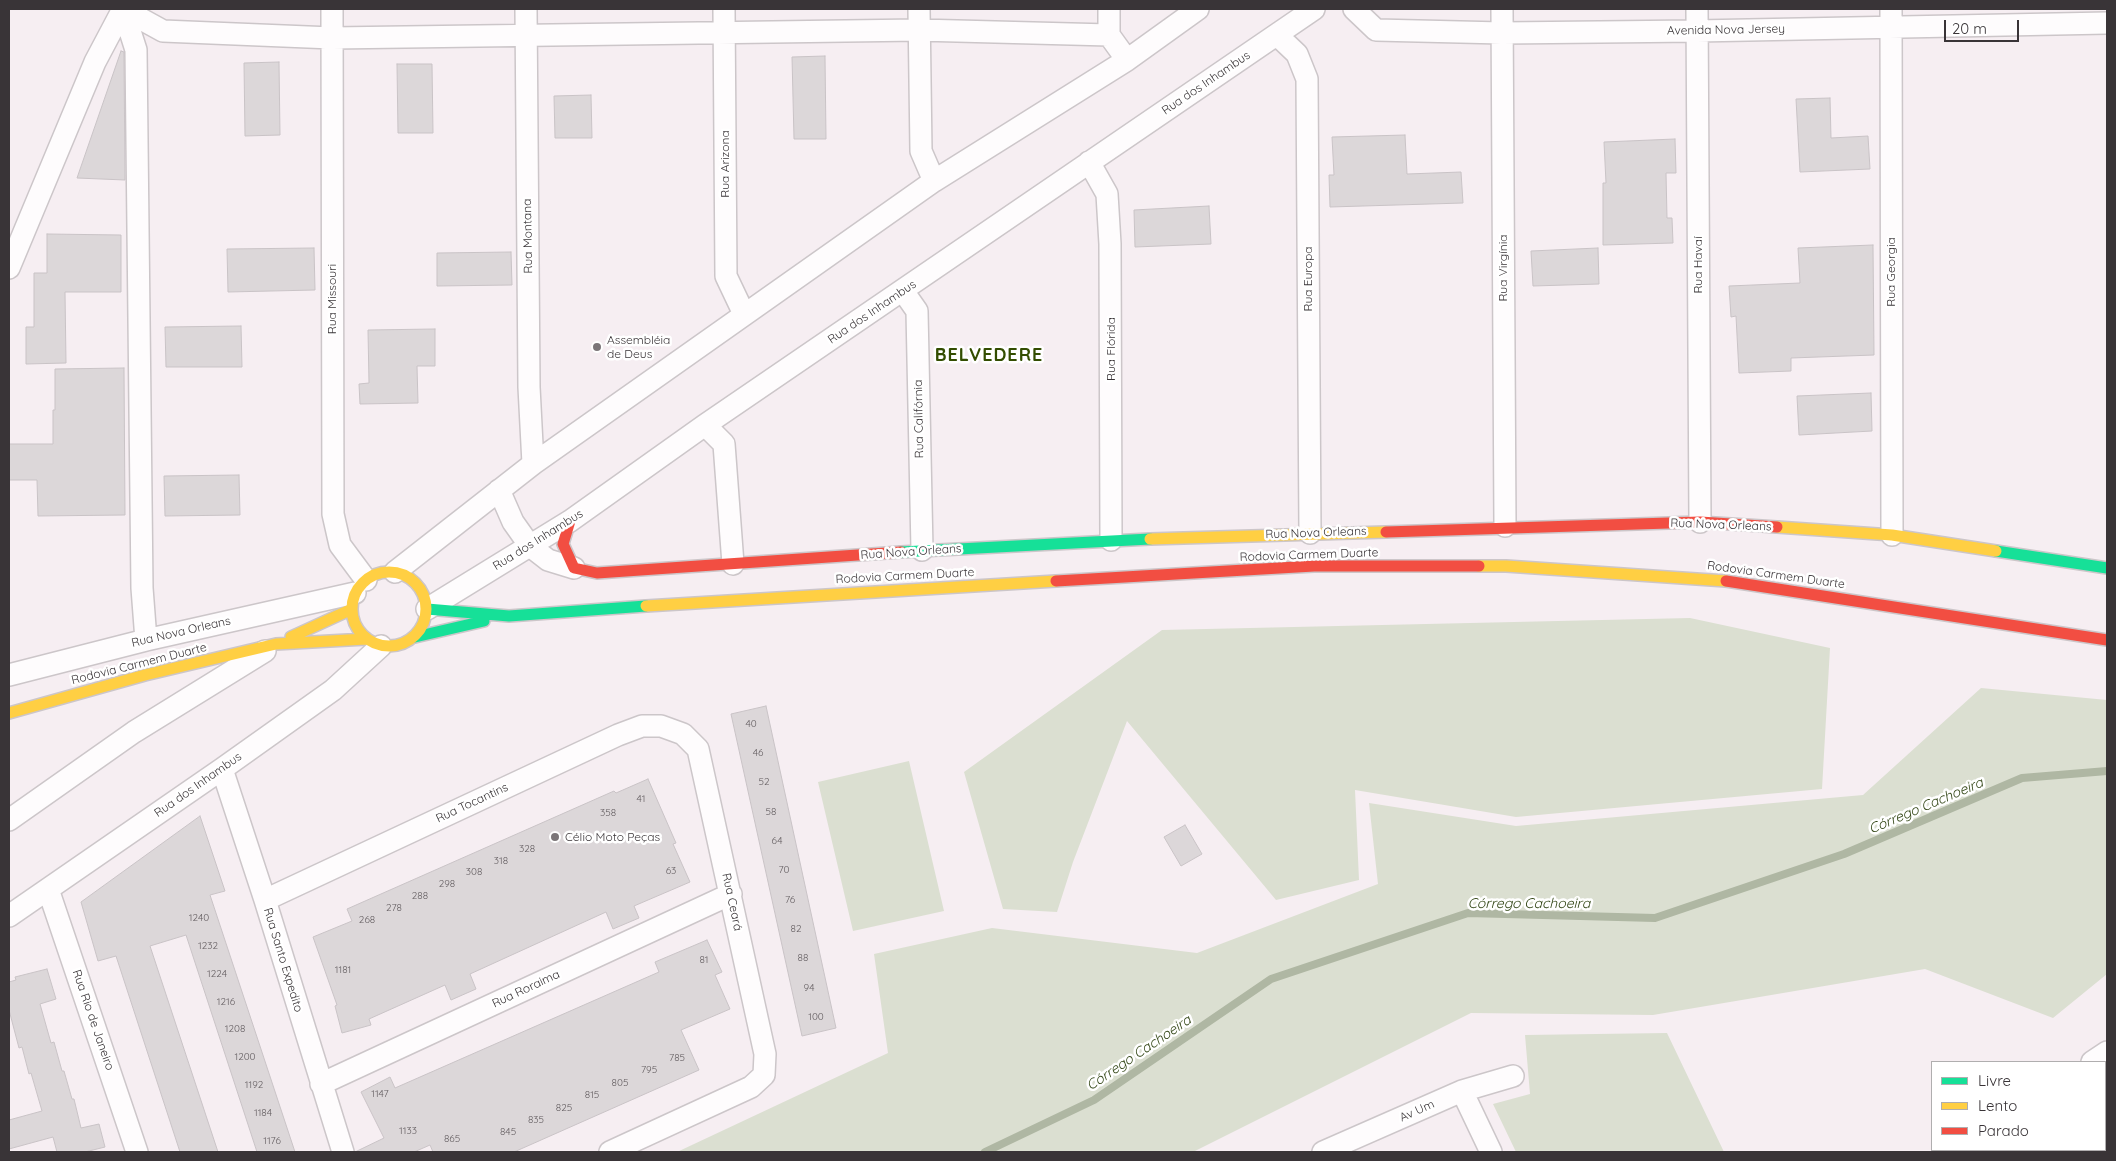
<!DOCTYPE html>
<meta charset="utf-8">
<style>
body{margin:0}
#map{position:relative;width:2116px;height:1161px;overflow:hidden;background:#f6eef2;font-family:Quicksand,sans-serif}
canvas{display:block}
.frame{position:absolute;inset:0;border:10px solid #393437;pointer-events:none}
.legend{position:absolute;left:1931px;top:1061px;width:175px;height:90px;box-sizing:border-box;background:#fff;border:1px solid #b0aeaf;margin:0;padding:6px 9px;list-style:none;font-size:15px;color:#393437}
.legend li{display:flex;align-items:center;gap:10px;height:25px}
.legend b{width:25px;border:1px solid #b0aeaf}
.scale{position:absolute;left:1944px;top:20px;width:75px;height:22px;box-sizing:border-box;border:2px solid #393437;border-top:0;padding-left:6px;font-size:15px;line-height:18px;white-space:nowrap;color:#393437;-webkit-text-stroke:4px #fff;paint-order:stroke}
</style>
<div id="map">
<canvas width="2116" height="1161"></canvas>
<div class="frame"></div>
<ul class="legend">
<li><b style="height:6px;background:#16e098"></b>Livre</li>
<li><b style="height:6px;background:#ffcf43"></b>Lento</li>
<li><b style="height:6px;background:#f24e42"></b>Parado</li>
</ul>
<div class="scale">20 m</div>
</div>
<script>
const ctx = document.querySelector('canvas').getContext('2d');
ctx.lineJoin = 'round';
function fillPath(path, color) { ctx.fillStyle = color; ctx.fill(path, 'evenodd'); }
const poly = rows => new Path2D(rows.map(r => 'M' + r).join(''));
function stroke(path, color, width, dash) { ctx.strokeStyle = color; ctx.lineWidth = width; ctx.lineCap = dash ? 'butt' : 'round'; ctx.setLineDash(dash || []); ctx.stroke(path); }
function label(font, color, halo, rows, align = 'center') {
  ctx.font = font + ' Quicksand,sans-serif'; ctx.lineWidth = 5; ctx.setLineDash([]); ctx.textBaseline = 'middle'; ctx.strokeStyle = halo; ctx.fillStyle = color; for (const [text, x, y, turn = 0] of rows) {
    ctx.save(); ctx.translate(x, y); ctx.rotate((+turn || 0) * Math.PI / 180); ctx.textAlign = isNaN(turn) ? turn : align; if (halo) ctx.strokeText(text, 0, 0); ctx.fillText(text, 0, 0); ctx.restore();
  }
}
fillPath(poly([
 [1690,618,1830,648,1822,789,1516,817,1355,790,1359,880,1276,900,1127,721,1073,862,1057,912,1003,909,964,772,1162,630],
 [1981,688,2107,700,2107,974,2053,1018,1925,969,1653,1015,1471,1013,1193,1152,677,1152,888,1053,874,954,992,928,1197,953,1378,884,1369,803,1516,826,1863,795],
 [909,761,944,911,853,931,818,782],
 [1667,1033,1724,1152,1516,1152,1493,1104,1530,1094,1525,1035]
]), '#dbdfd1');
stroke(poly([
 [985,1152,1094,1100,1271,979,1468,913,1655,918,1844,854,2022,778,2107,771]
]), '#afb7a3', 8);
const building = poly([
 [121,51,124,52,125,180,77,178,121,51],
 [825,56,826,139,794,139,792,57,825,56],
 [279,62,280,135,245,136,244,63,279,62],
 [397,64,432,64,433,133,398,133,397,64],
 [591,95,592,138,555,138,554,96,591,95],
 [1830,98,1831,138,1868,136,1870,169,1800,172,1796,99,1830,98],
 [1405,135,1407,174,1461,172,1463,203,1330,207,1329,175,1334,175,1332,137,1405,135],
 [1675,139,1676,173,1666,173,1667,218,1672,218,1673,243,1603,245,1603,183,1606,183,1604,142,1675,139],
 [1209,206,1211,244,1135,247,1134,210,1209,206],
 [47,234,121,235,121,292,65,292,66,363,26,364,26,327,34,327,34,273,47,273,47,234],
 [1873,245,1874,355,1791,358,1791,371,1739,373,1736,316,1731,317,1729,286,1800,283,1798,248,1873,245],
 [314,248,315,290,228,292,227,249,314,248],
 [1598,248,1599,284,1533,286,1531,251,1598,248],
 [511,252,512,285,437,286,437,253,511,252],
 [241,326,242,367,166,367,165,327,241,326],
 [435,329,435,366,417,366,418,403,360,404,359,384,369,383,368,330,435,329],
 [124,368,125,515,38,516,37,480,9,480,9,444,53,444,53,410,55,410,55,369,124,368],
 [1871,393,1872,431,1799,435,1797,396,1871,393],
 [239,475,240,515,165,516,164,476,239,475],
 [766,706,836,1028,802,1036,731,714,766,706],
 [648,779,676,843,673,844,690,882,634,906,639,918,613,929,606,912,470,974,476,989,451,1000,445,985,369,1019,371,1025,342,1033,335,1006,337,1005,313,937,352,921,347,909,614,791,616,793,648,779],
 [200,816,225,891,210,895,295,1152,257,1152,186,935,150,946,218,1152,180,1152,116,956,98,961,81,902,200,816],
 [1185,825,1202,854,1181,866,1164,837,1185,825],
 [707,940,722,972,715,975,730,1009,681,1030,699,1070,514,1152,433,1152,430,1145,414,1152,355,1152,384,1138,361,1092,390,1077,395,1088,659,972,655,962,707,940],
 [47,969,56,999,40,1004,51,1043,54,1042,62,1071,64,1071,72,1099,74,1099,81,1128,99,1124,105,1147,85,1152,57,1152,53,1137,9,1149,9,1120,42,1111,31,1073,29,1074,22,1047,19,1048,9,1010,9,982,16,980,15,977,47,969]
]);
fillPath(building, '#dcd7d9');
stroke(building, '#c9c3c6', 1);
const street = poly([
 [123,9,163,31,332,38,919,30,1109,35],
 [123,9,136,50,142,588,146,640],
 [332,9,333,514,340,545,366,580],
 [526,9,529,387,533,464],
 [724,9,726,276,744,314],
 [919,9,921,151,934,181],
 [1109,9,1109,35,1127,60],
 [1354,9,1376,30,1502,33,1697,31,2107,23],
 [1502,9,1505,526],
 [1697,9,1700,522],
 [1891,9,1892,535],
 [1277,35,1297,54,1307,79,1310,533],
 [1089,162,1107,194,1110,244,1111,540],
 [9,268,95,62,123,9],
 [903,291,917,311,922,550],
 [705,425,724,444,733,564],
 [499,490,513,522,530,546,548,560,574,568],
 [395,572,533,464,934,181,1127,60,1198,9],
 [427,609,570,521,705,425,1314,9],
 [9,675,146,640,355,593],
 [222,769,265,900,343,1152],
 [9,820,134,732,265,651],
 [48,889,137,1152],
 [265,900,618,735,642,726,661,726,683,734,698,749,765,1054,764,1075,751,1087,610,1152],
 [9,916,222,769,333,690,381,646],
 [2092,1062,2107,1052],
 [321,1084,731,894],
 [1462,1091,1491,1152],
 [2089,1150,2090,1152],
 [1323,1152,1462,1091,1513,1076]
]);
const fast = poly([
 [1996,551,2107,568],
 [901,552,1150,539],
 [427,609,509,616,646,606],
 [415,637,484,621]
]);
const slow = poly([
 [1777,527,1892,535,1996,551],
 [1150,539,1386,532],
 [1479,566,1506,566,1726,581],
 '352 609a37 37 0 1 1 74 0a37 37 0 1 1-74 0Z',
 [646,606,1056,581],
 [291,637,352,609],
 [9,713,145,675,276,644,366,639]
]);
const jam = poly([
 [570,521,563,544,574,568,597,573,901,552],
 [1386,532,1700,522,1777,527],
 [1056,581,1314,566,1479,566],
 [1726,581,2107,640]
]);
stroke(street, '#ccc6c9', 24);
stroke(fast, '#ccc6c9', 14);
stroke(slow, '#ccc6c9', 14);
stroke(jam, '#ccc6c9', 14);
stroke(street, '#fefcfd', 21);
stroke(fast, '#16e098', 11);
stroke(slow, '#ffcf43', 11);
stroke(jam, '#f24e42', 11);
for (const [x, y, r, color] of [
 [597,347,5,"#7b7578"],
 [555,837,5,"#7b7578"]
]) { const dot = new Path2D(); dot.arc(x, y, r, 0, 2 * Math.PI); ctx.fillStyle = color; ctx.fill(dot); stroke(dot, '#fff', 2); }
label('10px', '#645e61', null, [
 ["40",751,724],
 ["46",758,753],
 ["52",764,782],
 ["41",641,799],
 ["58",771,812],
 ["358",608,813],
 ["64",777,841],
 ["328",527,849],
 ["318",501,861],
 ["70",784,870],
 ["63",671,871],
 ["308",474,872],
 ["298",447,884],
 ["288",420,896],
 ["76",790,900],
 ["278",394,908],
 ["1240",199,918],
 ["268",367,920],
 ["82",796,929],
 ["1232",208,946],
 ["88",803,958],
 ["81",704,960],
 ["1181",343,970],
 ["1224",217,974],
 ["94",809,988],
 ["1216",226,1002],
 ["100",816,1017],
 ["1208",235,1029],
 ["1200",245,1057],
 ["785",677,1058],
 ["795",649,1070],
 ["805",620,1083],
 ["1192",254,1085],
 ["1147",380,1094],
 ["815",592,1095],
 ["825",564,1108],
 ["1184",263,1113],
 ["835",536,1120],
 ["1133",408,1131],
 ["845",508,1132],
 ["865",452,1139],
 ["1176",272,1141]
]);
label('12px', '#393437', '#fff', [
 ["Avenida Nova Jersey",1726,30,-1],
 ["Rua dos Inhambus",1206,83,-34],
 ["Rua Arizona",725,164,-90],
 ["Rua Montana",528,236,-91],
 ["Rua Havaí",1698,265,-90],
 ["Rua Virgínia",1503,268,-90],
 ["Rua Georgia",1891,272,-90],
 ["Rua Europa",1308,279,-90],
 ["Rua Missouri",332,299,-90],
 ["Rua dos Inhambus",872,312,-34],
 ["Rua Flórida",1111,349,-90],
 ["Rua Califórnia",919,419,-91],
 ["Rua Nova Orleans",1721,525,2],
 ["Rua Nova Orleans",1316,533,-2],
 ["Rua dos Inhambus",538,540,-32],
 ["Rua Nova Orleans",911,552,-4],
 ["Rodovia Carmem Duarte",1309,555,-2],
 ["Rodovia Carmem Duarte",1776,575,8],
 ["Rodovia Carmem Duarte",905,576,-3],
 ["Rua Nova Orleans",181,632,-13],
 ["Rodovia Carmem Duarte",139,664,-14],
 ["Rua dos Inhambus",198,785,-35],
 ["Rua Tocantins",472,803,-25],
 ["Rua Ceará",732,902,78],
 ["Rua Santo Expedito",283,960,73],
 ["Rua Roraima",526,989,-25],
 ["Rua Rio de Janeiro",93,1020,71],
 ["Av Um",1417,1111,-24]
]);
label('12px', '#393437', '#fff', [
 ["Assembléia",607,340],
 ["de Deus",607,354],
 ["Célio Moto Peças",565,837]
], 'left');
label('italic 14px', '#314514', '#fff', [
 ["Córrego Cachoeira",1926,806,-23],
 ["Córrego Cachoeira",1529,904],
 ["Córrego Cachoeira",1139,1053,-34]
]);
ctx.letterSpacing = '1px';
label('bold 18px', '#334d01', '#fff', [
 ["BELVEDERE",989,356]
]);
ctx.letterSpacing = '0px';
</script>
